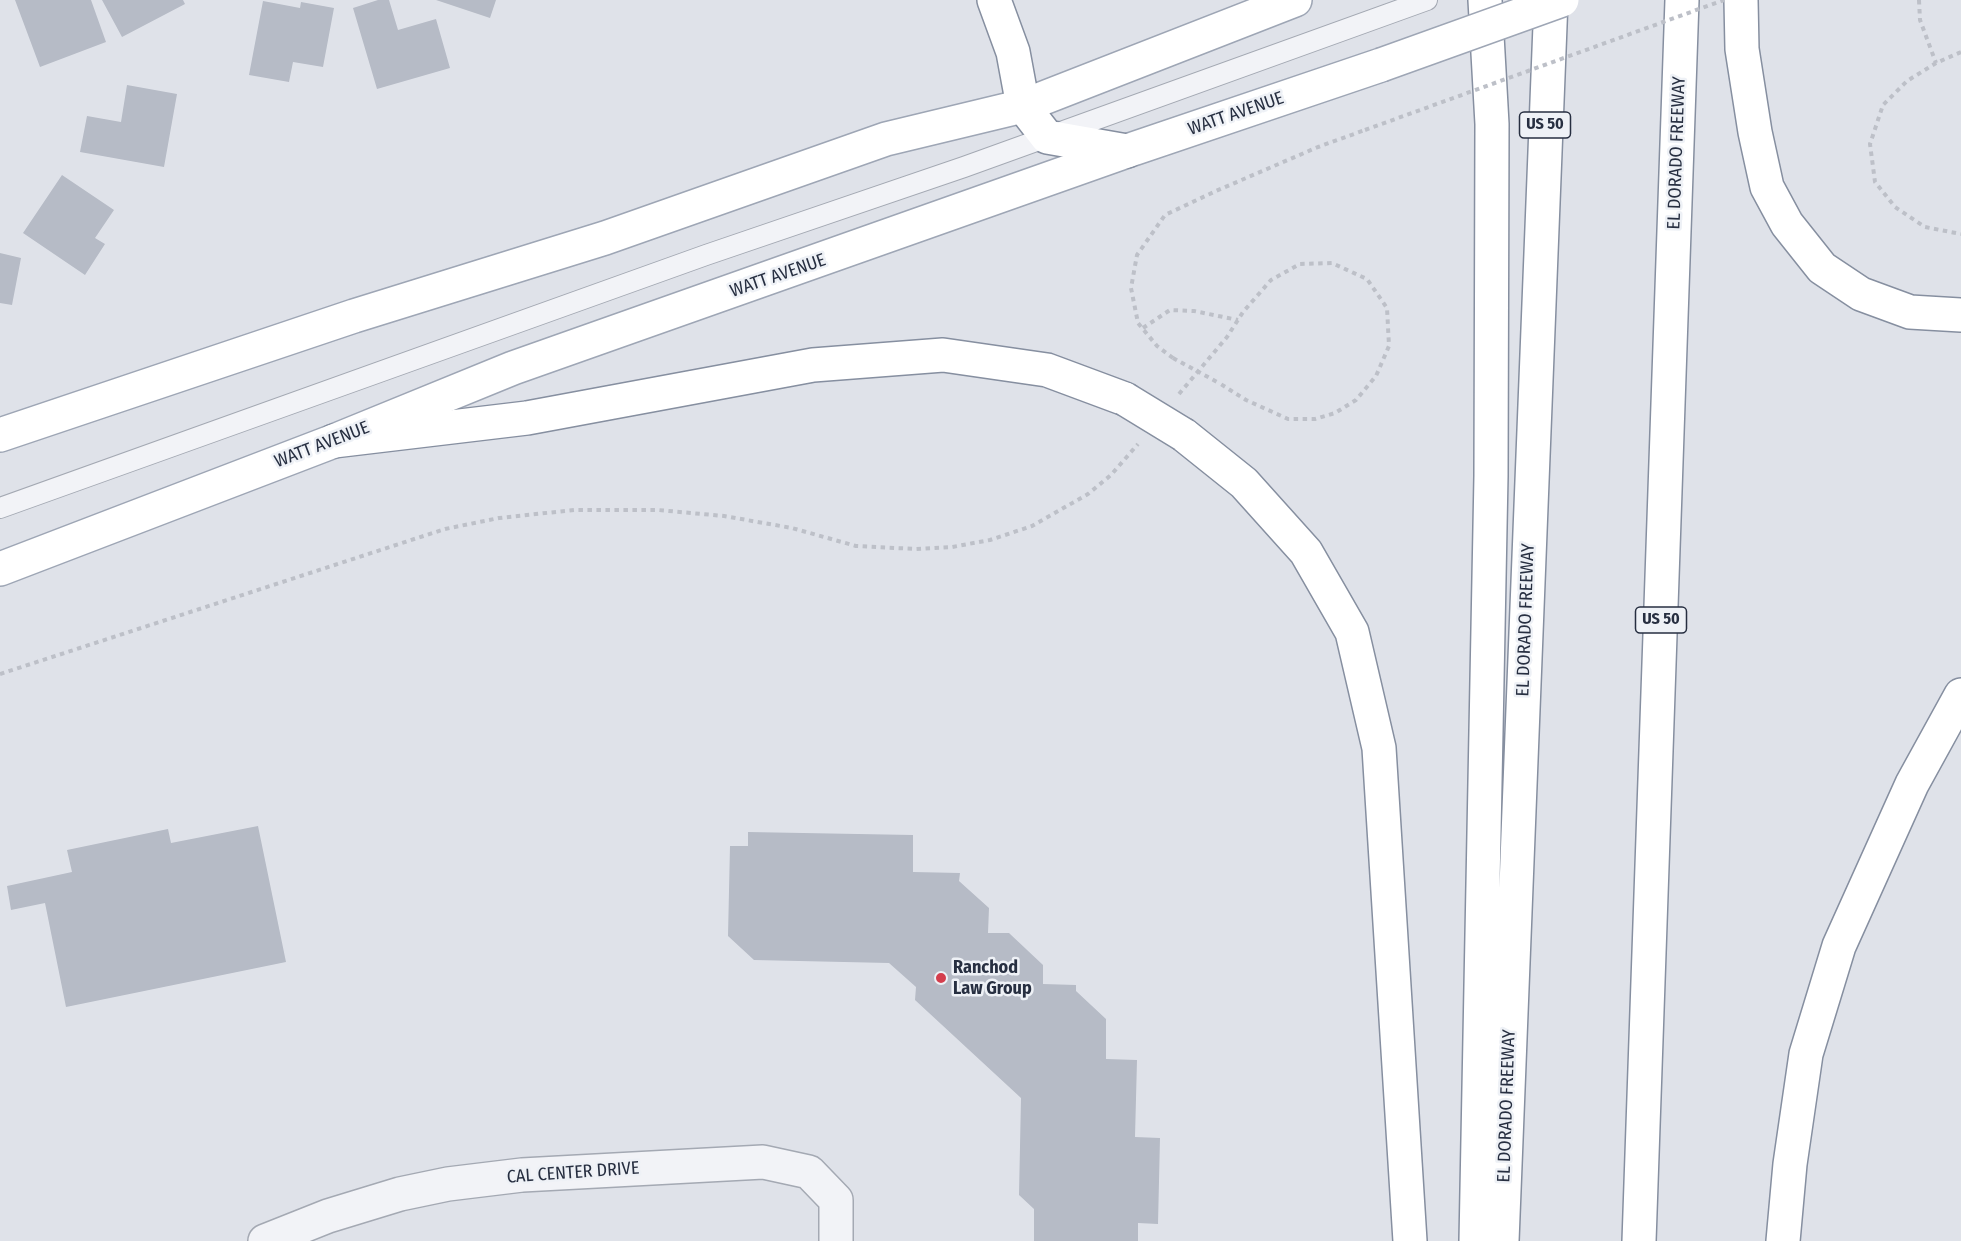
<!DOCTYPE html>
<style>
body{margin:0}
canvas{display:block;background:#dfe2e9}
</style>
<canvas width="1961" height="1241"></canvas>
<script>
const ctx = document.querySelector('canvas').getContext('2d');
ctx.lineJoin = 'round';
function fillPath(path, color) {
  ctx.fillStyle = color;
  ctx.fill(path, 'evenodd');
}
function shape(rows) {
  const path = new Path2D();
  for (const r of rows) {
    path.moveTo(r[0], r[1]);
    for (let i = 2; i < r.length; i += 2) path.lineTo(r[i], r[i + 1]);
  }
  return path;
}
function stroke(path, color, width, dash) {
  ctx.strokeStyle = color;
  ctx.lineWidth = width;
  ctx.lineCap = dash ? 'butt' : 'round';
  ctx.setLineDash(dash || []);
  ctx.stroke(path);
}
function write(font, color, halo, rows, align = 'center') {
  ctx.font = font + ' "Fira Sans Condensed",sans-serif';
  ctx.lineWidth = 5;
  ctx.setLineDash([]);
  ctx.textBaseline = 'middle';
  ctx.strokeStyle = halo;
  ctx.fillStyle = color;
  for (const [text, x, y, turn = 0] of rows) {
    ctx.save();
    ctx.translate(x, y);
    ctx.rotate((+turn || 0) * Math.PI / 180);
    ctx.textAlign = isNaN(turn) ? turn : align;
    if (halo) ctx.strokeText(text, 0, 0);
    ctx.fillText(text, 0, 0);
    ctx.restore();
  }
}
const building = shape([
 [15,0,91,0,106,42,40,67],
 [102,0,183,0,185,4,122,37],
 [378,0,389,0,398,30,436,19,450,68,377,89,353,8],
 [436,0,496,0,490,18],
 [263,1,300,8,301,2,334,8,323,67,293,62,289,82,249,75],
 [127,85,177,94,164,167,80,152,87,116,121,122],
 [62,175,114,210,95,238,105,244,85,275,23,233],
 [0,253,21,258,12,305,0,303],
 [258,826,286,962,66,1007,45,903,11,910,7,886,72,872,67,850,168,829,171,843],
 [748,832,913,835,913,872,960,873,959,881,989,908,988,933,1009,933,1043,965,1043,984,1076,985,1076,991,1106,1019,1106,1059,1137,1060,1135,1137,1160,1138,1158,1224,1138,1223,1138,1241,1034,1241,1034,1209,1019,1195,1021,1098,915,1000,916,987,889,963,754,960,728,936,730,846,748,846]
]);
const path = shape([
 [1919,0,1920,20,1936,63],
 [1961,52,1936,63,1907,81,1883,105,1870,144,1875,182,1895,207,1925,227,1961,234],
 [1143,328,1170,310,1194,311,1238,320],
 [1173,358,1157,346,1138,323,1131,288,1137,255,1165,215,1216,191,1318,147,1365,130],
 [1179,394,1227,337,1243,312,1271,280,1300,264,1332,263,1367,279,1387,308,1389,346,1376,376,1356,400,1335,413,1315,419,1288,419,1246,400,1219,383],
 [0,674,445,529,499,518,574,510,658,510,724,516,792,528,856,546,916,549,952,547,990,540,1032,526,1088,494,1111,475,1138,444]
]);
const lane = shape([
 [0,508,706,255,964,167,1427,0]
]);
const street = shape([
 [265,1241,328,1216,400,1194,448,1184,522,1175,763,1162,809,1172,836,1200,836,1241]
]);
const primary = shape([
 [0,435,354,316,605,238,886,139,1023,106,1295,0],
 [0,569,334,441,513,368,1127,151,1381,65]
]);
const highway = shape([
 [994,0,1013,52,1023,106,1047,137,1127,151],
 [1741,0,1742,49,1755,132,1767,187,1787,224,1822,268,1861,294,1910,312,1961,315],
 [1184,435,1244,483,1306,552,1352,632,1379,748,1410,1241],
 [334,441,527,418,813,365,943,355,1047,370,1125,399],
 [1476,1241,1491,476,1492,124,1485,0],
 [1502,1241,1551,0],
 [1639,1241,1682,0],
 [1783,1241,1790,1164,1806,1054,1839,946,1912,784,1961,695]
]);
const pathBridge = shape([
 [1365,130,1724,0],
 [1173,358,1219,383]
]);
const primaryBridge = shape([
 [1381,65,1562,0]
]);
const highwayBridge = shape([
 [1125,399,1184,435]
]);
const markers = [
 [941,978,6,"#d43e4d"]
];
const shields = [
 [1545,125,51],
 [1661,620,51]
];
const shieldNames = [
 ["US 50",1545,125],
 ["US 50",1661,620]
];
const streetNames = [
 ["WATT AVENUE",1236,114,-19],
 ["EL DORADO FREEWAY",1677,153,-88],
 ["WATT AVENUE",778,276,-19],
 ["WATT AVENUE",322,445,-21],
 ["EL DORADO FREEWAY",1526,620,-88],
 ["EL DORADO FREEWAY",1507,1106,-88],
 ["CAL CENTER DRIVE",573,1173,-4]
];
const poiNames = [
 ["Ranchod",953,968],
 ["Law Group",953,989]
];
fillPath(building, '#b6bbc6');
stroke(lane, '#a4a9b3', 22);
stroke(street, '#a4a9b3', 36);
stroke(primary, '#9ea6b5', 36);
stroke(highway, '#868fa0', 36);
stroke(path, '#bdc0c8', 4, [4.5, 4.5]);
stroke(lane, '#f2f3f7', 20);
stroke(street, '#f2f3f7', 33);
stroke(primary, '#fff', 33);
stroke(highway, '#fff', 33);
stroke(primaryBridge, '#9ea6b5', 36, []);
stroke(highwayBridge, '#868fa0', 36, []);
stroke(pathBridge, '#bdc0c8', 4, [4.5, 4.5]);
stroke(primaryBridge, '#fff', 33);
stroke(highwayBridge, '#fff', 33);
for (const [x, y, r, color] of markers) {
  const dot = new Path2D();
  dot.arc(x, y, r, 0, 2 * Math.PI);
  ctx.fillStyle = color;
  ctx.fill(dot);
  stroke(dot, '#eef1f6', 2);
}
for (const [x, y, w] of shields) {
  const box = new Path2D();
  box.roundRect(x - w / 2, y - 13, w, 26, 4.5);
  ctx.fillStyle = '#eef1f6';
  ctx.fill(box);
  stroke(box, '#272f41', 1.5);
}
write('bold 16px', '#272f41', null, shieldNames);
write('18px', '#272f41', '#eef1f6', streetNames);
write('bold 18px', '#272f41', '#eef1f6', poiNames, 'left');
</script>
